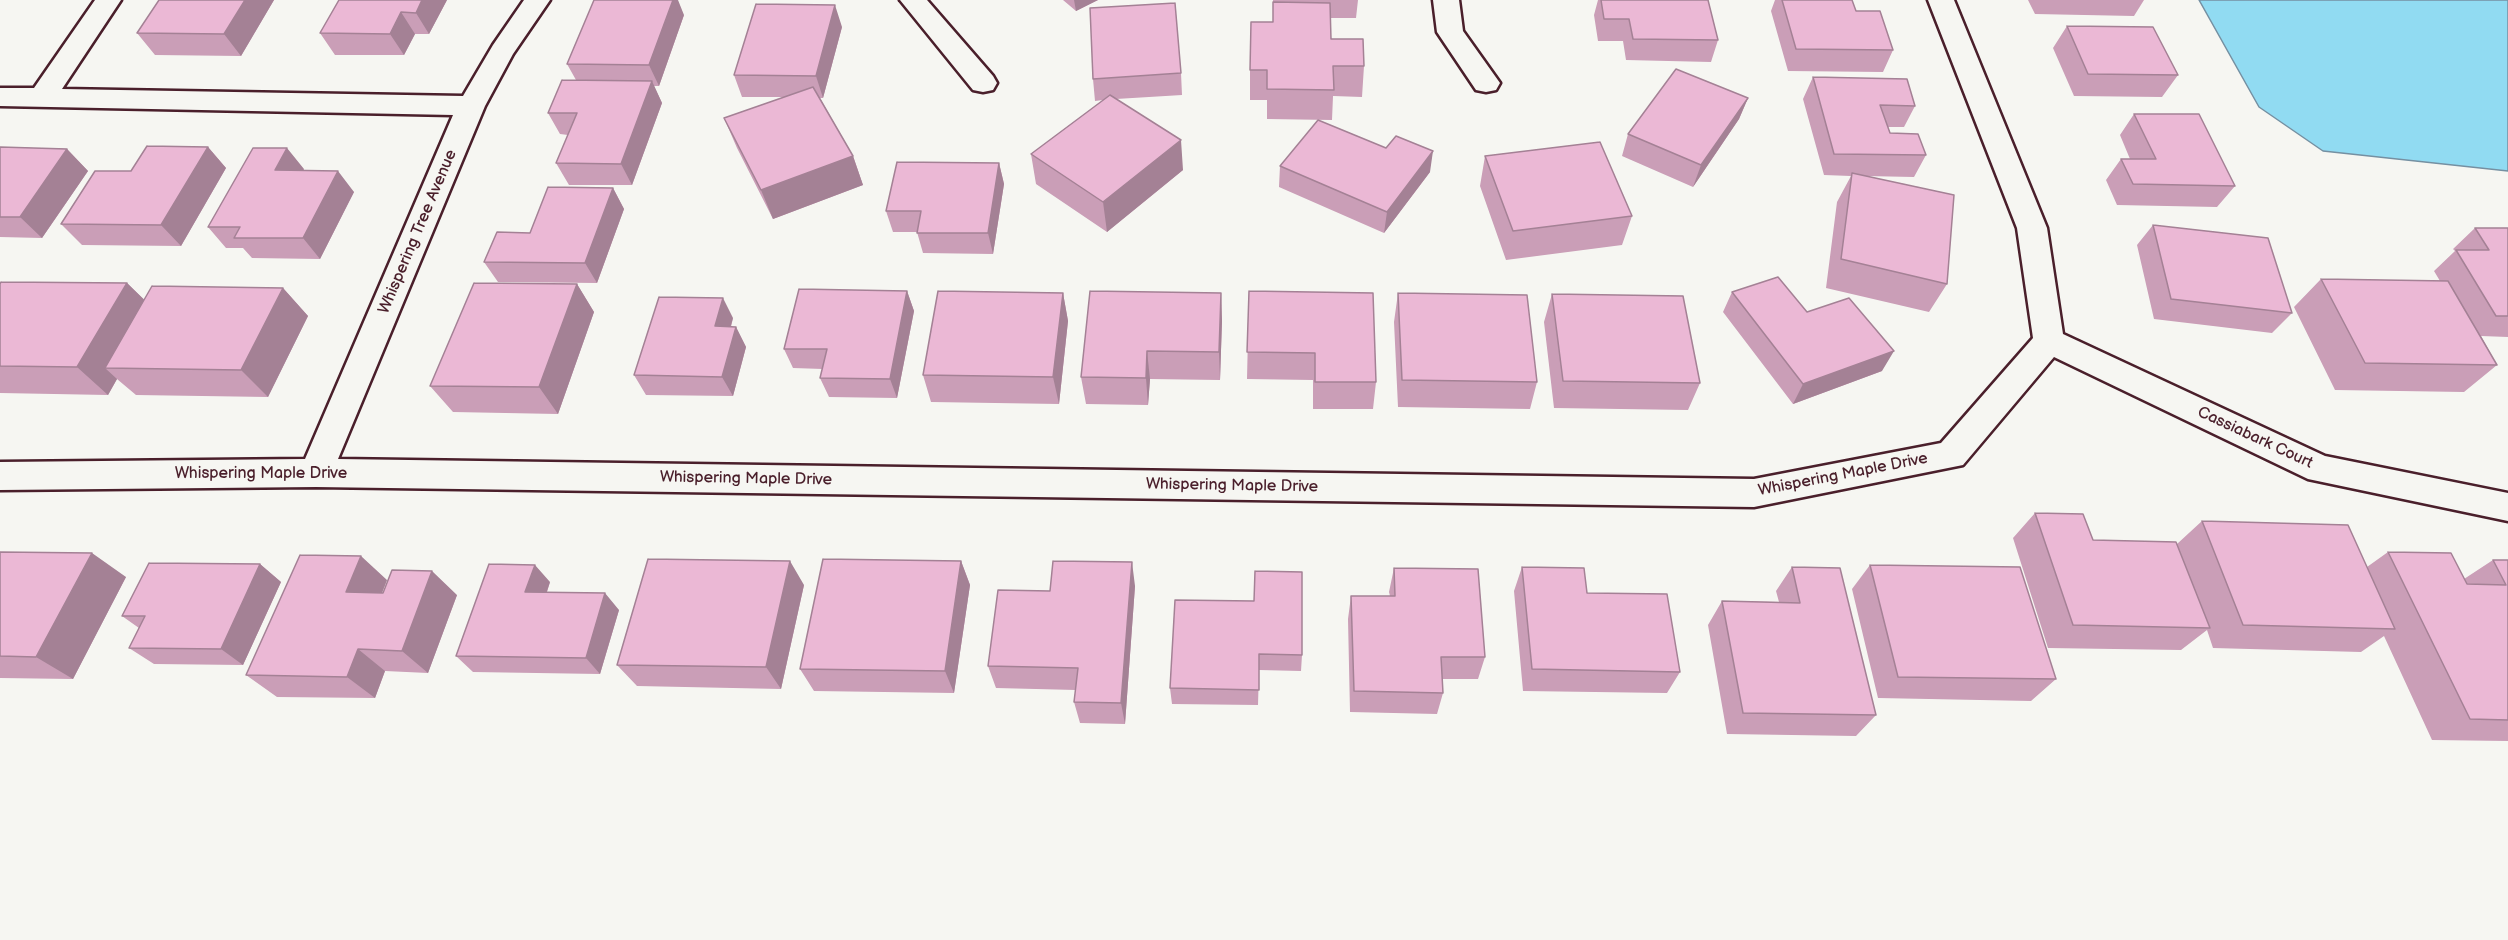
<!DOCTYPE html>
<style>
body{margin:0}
canvas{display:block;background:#f6f6f2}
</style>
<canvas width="2508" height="940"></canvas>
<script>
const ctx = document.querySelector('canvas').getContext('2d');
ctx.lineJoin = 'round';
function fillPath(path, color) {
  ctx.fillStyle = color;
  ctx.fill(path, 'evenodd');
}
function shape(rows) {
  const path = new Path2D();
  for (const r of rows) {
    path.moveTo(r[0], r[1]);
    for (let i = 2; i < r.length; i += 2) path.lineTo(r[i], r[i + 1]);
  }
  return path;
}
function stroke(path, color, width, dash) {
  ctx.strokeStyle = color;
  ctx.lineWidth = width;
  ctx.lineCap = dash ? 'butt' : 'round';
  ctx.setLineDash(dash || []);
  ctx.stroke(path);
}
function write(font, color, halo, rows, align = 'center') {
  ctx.font = font + ' "Balsamiq Sans",sans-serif';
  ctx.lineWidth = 6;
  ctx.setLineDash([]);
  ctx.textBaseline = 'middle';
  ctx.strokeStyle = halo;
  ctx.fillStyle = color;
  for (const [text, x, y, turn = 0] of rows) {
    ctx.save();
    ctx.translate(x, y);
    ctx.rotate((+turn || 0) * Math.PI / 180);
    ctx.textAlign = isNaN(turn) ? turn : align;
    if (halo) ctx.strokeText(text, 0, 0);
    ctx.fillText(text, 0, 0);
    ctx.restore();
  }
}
const water = shape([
 [2199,0,2508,0,2508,171,2323,151,2259,107,2199,0]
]);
const minor = shape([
 [95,0,121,0,62,89,463,96,493,45,524,0,550,0,513,54,485,106,338,459,1754,479,1941,443,2033,338,2017,228,1928,0,1954,0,2047,228,2063,334,2325,456,2508,493,2508,521,2308,479,2054,357,1963,465,1754,507,316,487,0,490,0,462,305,459,453,115,0,106,0,88,34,88,95,0],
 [900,0,927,0,993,76,997,83,993,90,983,92,973,90,900,0],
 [1433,0,1459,0,1463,31,1500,83,1496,90,1486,92,1476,90,1437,32,1433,0]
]);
const wall = shape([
 [159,0,274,0,241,56,155,55,137,33],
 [447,0,429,34,415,34,404,55,335,55,320,33],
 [1063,0,1098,0,1076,11],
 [1273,0,1358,0,1356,18,1331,18,1331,39,1364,66,1362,97,1333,96,1332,120,1267,119,1267,100,1250,100,1250,70,1273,22],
 [1598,0,1708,0,1718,40,1711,62,1626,60,1623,41,1598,41,1594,15],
 [1775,0,1852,0,1856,11,1893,50,1883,72,1788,71,1771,11],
 [2028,0,2144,0,2134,16,2035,14],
 [684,15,659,86,654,86,662,103,632,185,569,185,556,163,568,135,560,134,548,113,576,80,567,64],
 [2067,26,2178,75,2162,97,2074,96,2053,48],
 [842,27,823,98,820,98,853,156,863,185,773,219,737,148,724,118,784,97,742,97,734,75],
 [1181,73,1182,95,1116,99,1183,170,1107,232,1036,184,1031,154,1103,100,1095,101,1093,79],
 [1813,77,1915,106,1904,127,1888,127,1890,133,1926,155,1914,177,1865,176,1947,284,1929,312,1826,288,1837,202,1851,176,1824,175,1803,99],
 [1748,98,1739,119,1693,187,1622,156,1628,134],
 [2134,114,2235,186,2217,207,2117,205,2106,180,2121,159,2130,159,2120,135],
 [0,147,67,149,88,171,42,238,0,237],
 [208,147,226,168,181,246,82,245,61,224,131,171],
 [1485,156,1632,216,1622,245,1506,260,1480,186],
 [999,163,1004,184,993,254,923,253,917,232,893,232,886,211],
 [1280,166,1430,172,1384,233,1279,187],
 [304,169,303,171,354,192,320,259,252,258,243,248,226,248,208,227],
 [613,188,624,209,597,283,498,282,484,262,530,233],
 [2153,225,2292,313,2272,333,2154,319,2137,245],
 [2475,228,2508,228,2508,337,2481,336,2497,365,2464,392,2335,390,2294,307,2321,279,2440,281,2434,271,2455,251,2453,249],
 [127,283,144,300,283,288,308,316,268,397,136,395,117,379,108,395,0,393,0,284],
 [577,284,594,312,558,414,453,412,430,386],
 [907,291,914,311,897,398,829,397,820,378,823,369,793,368,784,349],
 [1249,291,1376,382,1373,409,1313,409,1313,380,1247,379],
 [1732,292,1807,312,1882,371,1793,404,1723,312],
 [1063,293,1068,321,1059,404,931,402,923,375],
 [1221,293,1222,321,1220,380,1150,379,1148,405,1086,404,1081,377],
 [1398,293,1537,382,1530,409,1398,407,1394,322],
 [1552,294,1700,383,1688,410,1554,408,1544,322],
 [733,318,731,327,736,327,746,347,733,396,646,395,634,375],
 [2035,513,2093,540,2177,544,2202,521,2367,567,2388,552,2464,579,2493,560,2508,560,2508,741,2432,740,2384,636,2361,652,2213,648,2207,630,2181,650,2048,648,2013,538],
 [0,552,126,577,73,679,0,678],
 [961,561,970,585,954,693,814,691,800,669],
 [260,564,281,582,243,665,154,664,129,648,139,628,122,616],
 [1870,565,2056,679,2031,701,1878,698,1852,589],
 [1522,567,1587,593,1680,672,1667,693,1523,691,1514,591],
 [1792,567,1876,715,1856,736,1727,734,1708,625,1722,601,1779,602,1776,591],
 [1394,568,1485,657,1478,679,1442,679,1443,693,1437,714,1350,712,1348,619,1351,596,1390,596,1389,592],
 [387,580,382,593,457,595,428,673,385,671,375,698,277,697,246,675],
 [550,582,547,592,619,610,600,674,473,672,456,656],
 [804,585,781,689,637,686,617,665],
 [1135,586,1125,724,1080,723,1074,702,1076,690,996,688,988,666,1050,591],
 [1254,601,1302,655,1301,671,1259,670,1258,705,1172,704,1170,688]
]);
const shadedWall = shape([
 [245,0,274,0,241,56,224,34],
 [422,0,447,0,429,34,416,13],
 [673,0,678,0,684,15,659,86,649,65],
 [1074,0,1098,0,1076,11],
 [835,5,842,27,823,98,816,76],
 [401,12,415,34,404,55,390,34],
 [652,81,662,103,632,185,621,164],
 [1748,98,1739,119,1693,187,1701,165],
 [1181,140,1183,170,1107,232,1103,202],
 [208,147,226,168,181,246,161,225],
 [287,148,304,169,292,192,275,170],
 [67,149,88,171,42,238,20,217],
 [1433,151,1430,172,1384,233,1387,212],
 [853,156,863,185,773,219,761,190],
 [999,163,1004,184,993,254,988,233],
 [338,171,354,192,320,259,303,238],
 [613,188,624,209,597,283,585,263],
 [127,283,156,311,105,368,117,379,108,395,77,367],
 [577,284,594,312,558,414,539,387],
 [283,288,308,316,268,397,241,370],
 [907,291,914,311,897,398,890,379],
 [1063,293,1068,321,1059,404,1053,377],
 [1221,293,1222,321,1220,380,1219,352],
 [723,298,733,318,725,346,715,326],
 [736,327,746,347,733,396,722,377],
 [1147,351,1150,379,1148,405,1146,378],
 [1894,351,1882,371,1793,404,1803,384],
 [92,553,126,577,73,679,36,657],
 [361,556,387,580,373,616,346,592],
 [790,561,804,585,781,689,766,667],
 [961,561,970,585,954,693,945,671],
 [1132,562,1135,586,1125,724,1121,703],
 [260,564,281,582,243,665,221,649],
 [535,565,550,582,541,609,525,592],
 [432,571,457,595,428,673,402,651],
 [605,593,619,610,600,674,586,658],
 [358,649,385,671,375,698,347,677]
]);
const building = shape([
 [159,0,245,0,224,34,137,33,159,0],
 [339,0,422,0,416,13,401,12,390,34,320,33,339,0],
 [594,0,673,0,649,65,567,64,594,0],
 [1601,0,1708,0,1718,40,1633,39,1629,19,1604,19,1601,0],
 [1782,0,1852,0,1856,11,1880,11,1893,50,1796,49,1782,0],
 [1273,2,1330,3,1331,39,1363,39,1364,66,1333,66,1334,90,1267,89,1267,70,1250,70,1251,22,1273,22,1273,2],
 [1175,3,1181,73,1093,79,1090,8,1175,3],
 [756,4,835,5,816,76,734,75,756,4],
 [2067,26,2153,27,2178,75,2088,74,2067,26],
 [1676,69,1748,98,1701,165,1628,134,1676,69],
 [1813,77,1907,79,1915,106,1880,105,1890,133,1918,134,1926,155,1834,154,1813,77],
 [562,80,652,81,621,164,556,163,577,113,548,113,562,80],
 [813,87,853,156,761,190,724,118,813,87],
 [1110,95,1181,140,1103,202,1031,154,1110,95],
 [2134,114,2199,114,2235,186,2133,184,2121,159,2156,159,2134,114],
 [1318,120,1386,148,1396,136,1433,151,1387,212,1280,166,1318,120],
 [1600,142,1632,216,1513,231,1485,156,1600,142],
 [147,146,208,147,161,225,61,224,95,171,131,171,147,146],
 [0,147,67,149,20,217,0,217,0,147],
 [253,148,287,148,275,170,338,171,303,238,234,238,240,227,208,227,253,148],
 [897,162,999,163,988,233,917,233,921,211,886,211,897,162],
 [1852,173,1954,195,1947,284,1841,259,1852,173],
 [548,187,613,188,585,263,484,262,497,232,530,233,548,187],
 [2153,225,2268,238,2292,313,2171,299,2153,225],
 [2475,228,2508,228,2508,316,2496,316,2456,250,2489,250,2475,228],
 [1778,277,1807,312,1849,298,1894,351,1803,384,1732,292,1778,277],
 [2321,279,2448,281,2497,365,2365,363,2321,279],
 [1,282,127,283,77,367,0,366,0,284,1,282],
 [474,283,577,284,539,387,430,386,474,283],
 [152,286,283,288,241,370,105,368,152,286],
 [799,289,907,291,890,379,820,378,827,349,784,349,799,289],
 [938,291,1063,293,1053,377,923,375,938,291],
 [1090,291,1221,293,1219,352,1147,351,1146,378,1081,377,1090,291],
 [1249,291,1373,293,1376,382,1315,382,1315,353,1247,352,1249,291],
 [1398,293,1527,295,1537,382,1402,380,1398,293],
 [1552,294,1683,296,1700,383,1563,381,1552,294],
 [659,297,723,298,715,326,736,327,722,377,634,375,659,297],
 [2035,513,2083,514,2093,540,2176,542,2210,628,2073,625,2035,513],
 [2202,521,2348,525,2395,629,2243,625,2202,521],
 [0,552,92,553,36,657,0,656,0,552],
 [2388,552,2451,553,2467,584,2506,585,2493,560,2508,560,2508,720,2470,719,2388,552],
 [300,555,361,556,346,592,383,593,392,570,432,571,402,651,358,649,347,677,246,675,300,555],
 [648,559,790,561,766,667,617,665,648,559],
 [823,559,961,561,945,671,800,669,823,559],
 [1053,561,1132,562,1121,703,1074,702,1078,668,988,666,998,590,1050,591,1053,561],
 [149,563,260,564,221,649,129,648,145,616,122,616,149,563],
 [489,564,535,565,525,592,605,593,586,658,456,656,489,564],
 [1870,565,2020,567,2056,679,1898,677,1870,565],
 [1522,567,1584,568,1587,593,1667,594,1680,672,1532,669,1522,567],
 [1792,567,1840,568,1876,715,1743,713,1722,601,1800,603,1792,567],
 [1394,568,1478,569,1485,657,1441,657,1443,693,1354,691,1351,596,1395,596,1394,568],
 [1255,571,1302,572,1302,655,1259,654,1259,690,1170,688,1175,600,1254,601,1255,571]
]);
const streetNames = [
 ["Whispering Tree Avenue",418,232,-67],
 ["Cassiabark Court",2255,438,25],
 ["Whispering Maple Drive",261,474],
 ["Whispering Maple Drive",1843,475,-11],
 ["Whispering Maple Drive",746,479,1],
 ["Whispering Maple Drive",1232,486,1]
];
fillPath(water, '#91dbf2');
stroke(water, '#7590a2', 1.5);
stroke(minor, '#4a1f2b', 5);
fillPath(minor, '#f6f6f2');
fillPath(wall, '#ca9eb7');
fillPath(shadedWall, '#a48195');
fillPath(building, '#ebb8d5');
stroke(building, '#a48195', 1.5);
write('16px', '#4a1f2b', '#f6f6f2', streetNames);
</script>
